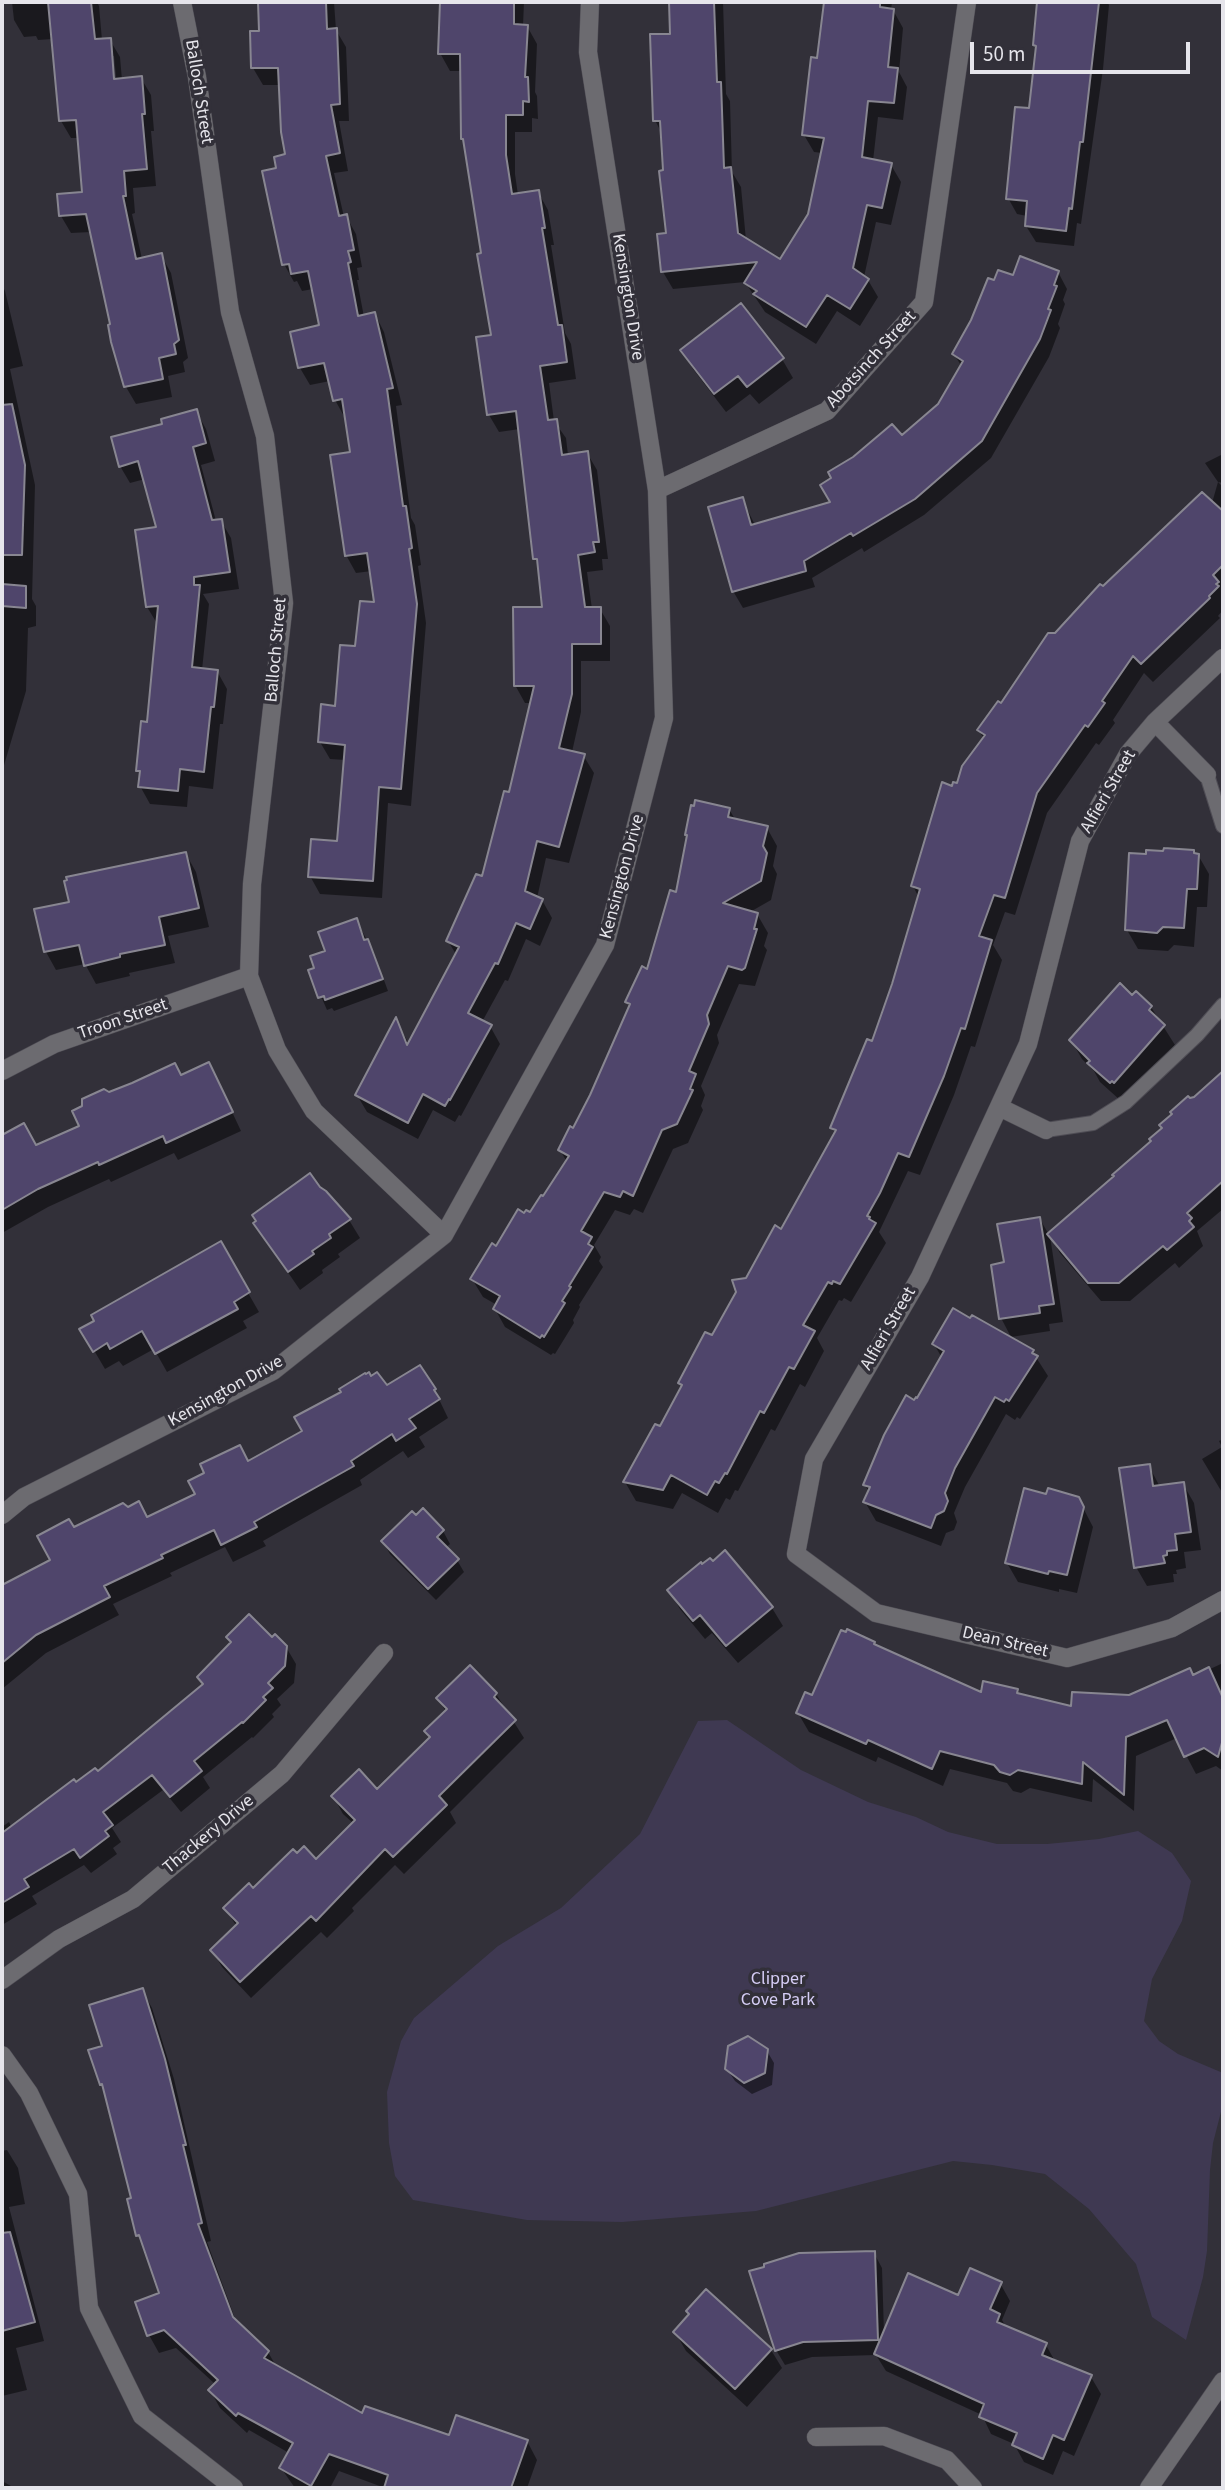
<!DOCTYPE html>
<style>
body{margin:0}
#map{position:relative;width:1225px;height:2490px;overflow:hidden;background:#323039;font-family:"Source Sans 3",sans-serif}
canvas{display:block}
.frame{position:absolute;inset:0;border:4px solid #e6e5eb;pointer-events:none}
.scale{position:absolute;left:970px;top:42px;width:220px;height:32px;box-sizing:border-box;border:4px solid #e6e5eb;border-top:0;padding-left:9px;font-size:21px;line-height:24px;white-space:nowrap;color:#e6e5eb;-webkit-text-stroke:5px #323039;paint-order:stroke}
</style>
<div id="map">
<canvas width="1225" height="2490"></canvas>
<div class="frame"></div>
<div class="scale">50 m</div>
</div>
<script>
const ctx = document.querySelector('canvas').getContext('2d');
ctx.lineJoin = 'round';
function fillPath(path, color) {
  ctx.fillStyle = color;
  ctx.fill(path, 'evenodd');
}
function shape(rows) {
  const path = new Path2D();
  for (const r of rows) {
    path.moveTo(r[0], r[1]);
    for (let i = 2; i < r.length; i += 2) path.lineTo(r[i], r[i + 1]);
  }
  return path;
}
function stroke(path, color, width, dash) {
  ctx.strokeStyle = color;
  ctx.lineWidth = width;
  ctx.lineCap = dash ? 'butt' : 'round';
  ctx.setLineDash(dash || []);
  ctx.stroke(path);
}
function write(font, color, halo, rows, align = 'center') {
  ctx.font = font + ' "Source Sans 3",sans-serif';
  ctx.lineWidth = 7;
  ctx.setLineDash([]);
  ctx.textBaseline = 'middle';
  ctx.strokeStyle = halo;
  ctx.fillStyle = color;
  for (const [text, x, y, turn = 0] of rows) {
    ctx.save();
    ctx.translate(x, y);
    ctx.rotate((+turn || 0) * Math.PI / 180);
    ctx.textAlign = isNaN(turn) ? turn : align;
    if (halo) ctx.strokeText(text, 0, 0);
    ctx.fillText(text, 0, 0);
    ctx.restore();
  }
}
const green = shape([
 [727,1720,801,1770,868,1802,916,1817,948,1832,997,1844,1047,1844,1099,1839,1138,1831,1172,1853,1191,1881,1182,1921,1152,1979,1144,2021,1159,2041,1178,2054,1223,2073,1223,2104,1213,2143,1210,2170,1207,2251,1203,2277,1186,2340,1152,2317,1136,2264,1089,2209,1045,2174,992,2165,953,2161,756,2211,622,2222,527,2220,413,2200,395,2176,389,2143,387,2092,401,2041,414,2018,498,1946,561,1908,640,1834,698,1721]
]);
const shadow = shape([
 [12,2,97,2,99,6,102,40,110,40,120,57,122,80,141,78,151,95,154,131,151,131,156,186,133,188,135,213,132,214,142,259,161,255,171,273,188,358,183,362,185,372,168,376,172,397,136,404,126,387,113,341,112,326,91,232,71,233,61,216,84,194,79,138,71,138,61,121,53,39,38,40,36,36,24,37,14,20],
 [110,56,114,56,117,87,113,88],
 [260,2,334,2,336,30,346,47,349,121,339,121,348,171,334,173,344,217,346,216,356,234,362,267,357,268,359,280,357,280,364,317,375,314,384,332,402,405,396,406,411,518,415,525,421,565,418,566,426,623,411,806,388,803,382,898,320,894,310,876,338,843,345,760,330,759,320,742,337,708,357,648,376,604,372,571,356,573,346,555,352,453,347,417,345,418,335,400,330,381,310,385,300,368,292,333,321,326,313,289,302,291,297,281,294,282,284,264,278,169,287,156,280,85,263,85,253,68,261,32],
 [441,2,524,2,523,26,527,26,537,44,535,92,537,96,538,119,532,118,532,132,515,132,515,174,518,195,538,192,548,210,554,245,551,245,565,333,571,344,576,379,549,383,554,421,566,438,568,455,587,453,597,470,608,559,602,559,603,570,587,572,592,609,600,609,610,626,610,661,581,661,581,712,572,752,583,755,594,773,569,863,546,858,537,898,542,900,552,918,540,946,526,939,508,981,505,980,482,1022,490,1026,500,1044,461,1116,459,1115,455,1122,433,1110,418,1139,367,1112,357,1095,396,1020,409,1044,457,956,448,941,483,879,510,794,531,703,525,703,515,685,544,609,540,567,535,559,520,429,499,432,489,415,493,337,483,255,466,144,463,139,462,71,450,71,440,53],
 [671,2,723,2,726,94,730,101,732,172,741,187,746,240,780,261,810,215,823,153,814,152,804,135,819,60,825,2,892,2,891,10,893,10,903,28,899,72,907,87,903,120,878,117,873,161,891,165,901,182,891,225,876,222,864,277,868,280,878,297,860,326,837,311,816,344,765,312,745,282,673,289,663,272,659,236,668,235,662,134,655,120,672,35],
 [1048,2,1107,2,1109,5,1103,69,1081,224,1077,223,1074,246,1036,242,1026,226,1027,216,1017,214,1008,198,1031,110,1037,50,1034,45],
 [1058,272,1067,289,1063,300,1065,304,1058,324,1060,328,1049,357,991,458,924,515,864,552,862,548,812,578,815,587,743,608,733,591,742,499,755,525,833,503,901,438,940,406,962,367,954,354,995,282],
 [2,285,5,291,23,366,10,369,35,485,32,599,36,606,36,626,28,628,26,691,2,772],
 [741,306,782,359,793,378,759,404,750,394,726,412,693,369,682,351],
 [196,411,206,429,215,461,201,465,216,521,221,521,231,538,239,589,203,594,209,604,202,670,217,671,227,689,223,724,220,724,213,789,189,786,187,807,150,804,140,786,141,776,138,770,149,724,158,625,147,607,158,529,145,479,130,483,120,466,164,425],
 [1223,454,1223,483,1218,482,1223,487,1223,610,1218,616,1220,618,1153,682,1144,673,1113,720,1115,723,1099,745,1096,743,1047,813,1015,915,1005,912,993,945,1002,960,975,1047,971,1046,954,1095,920,1175,908,1171,879,1232,886,1243,851,1302,844,1298,842,1301,839,1300,817,1338,824,1351,805,1387,800,1384,775,1431,771,1429,738,1491,735,1490,730,1500,726,1498,718,1513,682,1493,673,1509,636,1501,625,1482,656,1426,660,1429,682,1388,680,1383,713,1338,747,1279,782,1231,836,1134,832,1128,873,1044,919,898,913,886,953,788,959,786,984,739,979,730,1001,706,1055,635,1103,589,1212,503,1218,482,1205,463],
 [729,809,736,821,767,828,777,846,773,866,777,874,771,900,750,912,757,914,768,933,764,946,767,950,755,986,739,984,717,1035,719,1043,701,1086,705,1095,701,1106,703,1110,688,1143,673,1149,643,1213,634,1209,630,1215,615,1210,594,1245,601,1257,599,1261,603,1267,579,1305,580,1307,573,1320,574,1323,555,1354,553,1353,551,1355,505,1327,495,1309,497,1305,483,1297,472,1279,525,1215,531,1215,544,1199,567,1162,560,1150,574,1130,630,1007,627,1002,648,972,677,894],
 [186,854,196,872,209,927,168,936,175,963,129,973,130,976,96,984,85,964,56,970,46,952,36,911,71,903],
 [1195,855,1198,855,1209,874,1207,907,1197,907,1194,947,1174,945,1168,951,1138,949,1127,930],
 [356,920,374,953,388,991,334,1011,332,1008,327,1010,310,971,316,969],
 [1132,997,1151,1007,1175,1045,1126,1100,1121,1101,1100,1082,1094,1071,1082,1059,1071,1040],
 [1223,1073,1223,1209,1197,1231,1203,1246,1179,1268,1175,1263,1130,1301,1101,1301,1060,1253,1050,1236,1063,1322,1049,1324,1050,1331,1011,1337,1001,1318,1006,1263,1040,1219,1049,1235,1153,1141],
 [181,1077,218,1082,241,1131,178,1160,174,1153,111,1182,109,1179,48,1207,2,1233,2,1167,4,1166,2,1161,2,1137,23,1125,35,1147,81,1126,109,1094],
 [349,1220,360,1238,338,1254,340,1257,322,1270,323,1273,300,1290,255,1224],
 [220,1244,259,1312,243,1321,247,1328,167,1372,154,1349,123,1366,119,1361,105,1369,82,1330],
 [934,1344,1032,1351,1048,1376,1020,1419,1017,1417,1015,1420,1006,1414,965,1487,954,1513,957,1522,954,1530,946,1533,941,1546,876,1521,865,1502,869,1492,865,1485,942,1358],
 [386,1388,434,1389,448,1418,419,1437,425,1447,408,1458,403,1451,360,1480,362,1485,263,1541,266,1546,233,1562,225,1547,170,1573,172,1576,113,1604,119,1615,46,1653,2,1689,2,1587,52,1561,73,1529,147,1518,197,1495,249,1463],
 [1223,1439,1223,1494,1202,1459,1222,1447,1219,1441],
 [1149,1466,1160,1487,1183,1484,1194,1503,1201,1550,1184,1552,1186,1568,1176,1570,1177,1574,1173,1574,1174,1582,1147,1586,1136,1567],
 [1048,1496,1078,1498,1093,1527,1077,1593,1059,1589,1059,1592,1018,1582,1007,1563],
 [423,1510,443,1531,450,1544,445,1548,457,1560,464,1572,436,1600,390,1554,383,1542],
 [669,1590,772,1608,783,1626,738,1663,712,1633,705,1639,680,1609],
 [272,1639,286,1647,296,1664,294,1683,277,1699,281,1705,272,1714,274,1717,253,1738,252,1737,203,1777,210,1788,181,1812,163,1790,112,1828,121,1842,113,1848,117,1854,91,1873,84,1865,32,1896,37,1904,2,1925,2,1827,9,1822,12,1828,76,1785,97,1773,203,1686,199,1678],
 [874,1643,877,1648,982,1695,1017,1691,1019,1695,1073,1709,1129,1696,1193,1677,1223,1663,1223,1771,1216,1766,1196,1774,1177,1738,1136,1756,1134,1811,1093,1779,1092,1802,1030,1788,1021,1793,1013,1791,1007,1783,950,1769,943,1786,878,1757,876,1762,809,1732,798,1713],
 [496,1694,524,1738,450,1812,456,1823,404,1874,395,1865,352,1908,354,1911,327,1938,321,1932,251,1998,222,1967,212,1950,237,1927,225,1908,253,1891,316,1862,354,1824,343,1814,333,1796,377,1791,431,1738,427,1731,446,1712,438,1698],
 [142,1990,152,2008,174,2079,211,2241,207,2242,237,2324,268,2352,276,2366,363,2415,450,2437,527,2441,537,2460,527,2488,385,2488,339,2471,330,2488,295,2488,281,2468,289,2453,249,2430,247,2433,220,2408,210,2390,215,2384,176,2348,159,2353,149,2335,162,2294,146,2248,138,2235,133,2199,106,2092,101,2084,104,2047],
 [767,2051,774,2063,772,2085,752,2094,735,2081,727,2069],
 [7,2150,18,2168,25,2204,9,2207,44,2341,16,2348,27,2390,2,2396,2,2151],
 [874,2253,882,2268,884,2333,959,2298,1000,2283,1010,2301,1002,2320,1006,2327,1046,2345,1056,2363,1091,2377,1101,2394,1074,2456,1063,2451,1053,2475,1024,2462,1014,2444,991,2434,982,2415,886,2371,876,2355,812,2357,785,2365,776,2350],
 [675,2332,771,2350,782,2368,747,2407,686,2351],
 [2,2481,11,2486,13,2488,2,2488]
]);
const building = shape([
 [48,2,91,2,95,39,111,38,114,79,142,76,145,114,142,114,147,169,124,171,126,196,123,196,136,259,162,253,179,340,174,344,176,354,159,358,163,379,124,387,111,342,108,325,110,324,86,214,59,216,57,194,82,192,76,120,59,121,48,2],
 [258,2,326,2,327,29,337,28,340,104,331,105,340,153,326,156,339,216,347,214,354,250,348,251,351,262,348,263,358,316,375,312,393,388,387,389,403,506,406,506,412,548,409,549,417,604,401,789,379,787,373,881,308,877,311,839,337,841,345,745,318,742,321,704,335,706,340,645,355,646,360,601,374,602,367,553,345,556,330,455,350,452,342,399,333,401,324,363,298,368,290,332,319,325,308,271,291,274,289,264,282,265,262,171,276,168,274,157,285,154,281,132,278,68,251,68,250,31,259,31,258,2],
 [440,2,514,2,514,24,528,25,525,77,528,77,529,102,523,101,523,115,506,115,506,155,512,194,539,190,545,228,542,228,558,325,562,325,567,362,540,366,548,420,557,419,562,455,588,451,599,542,593,542,595,552,578,555,585,607,601,607,601,644,572,644,572,694,559,748,585,754,559,847,537,841,525,891,543,899,530,929,516,923,498,964,495,963,468,1013,492,1025,450,1100,449,1099,445,1106,423,1094,408,1123,355,1095,396,1017,407,1045,459,947,446,941,476,874,482,876,504,791,509,792,534,686,514,686,513,607,542,607,537,559,533,559,516,411,487,415,476,337,491,335,477,254,481,253,463,139,461,139,460,54,438,54,440,2],
 [669,2,714,2,717,82,721,82,724,168,731,167,738,233,780,259,808,214,824,138,802,135,811,57,817,58,824,2,880,2,880,7,894,9,888,67,898,68,894,103,868,101,862,157,892,163,882,208,867,205,853,268,869,279,850,309,827,295,806,327,753,294,757,291,744,283,757,262,661,272,657,234,666,233,659,171,663,170,660,121,653,121,650,34,670,34,669,2],
 [1037,2,1099,2,1083,142,1080,142,1072,209,1069,208,1066,231,1025,226,1027,201,1006,199,1015,107,1029,108,1036,46,1033,45,1037,2],
 [1020,256,1059,271,1054,285,1057,286,1048,309,1051,310,1040,339,982,441,915,499,853,536,851,533,804,561,806,571,732,592,708,507,743,497,751,525,830,502,820,485,831,478,828,472,853,457,892,424,902,435,938,404,963,361,952,354,971,320,988,278,994,280,998,270,1013,275,1020,256],
 [741,303,784,358,747,387,738,376,714,394,680,350,741,303],
 [12,404,25,465,22,555,2,555,2,405,12,404],
 [197,409,206,443,193,447,212,520,222,519,230,572,194,577,194,585,200,585,192,667,218,670,214,707,211,707,204,772,180,769,178,791,138,787,140,771,136,771,141,721,147,722,158,606,146,607,135,530,156,527,138,461,119,467,111,437,162,424,161,419,197,409],
 [1202,492,1223,511,1223,565,1213,575,1219,582,1216,584,1219,586,1209,596,1210,598,1141,664,1133,656,1102,701,1105,703,1088,727,1085,725,1037,793,1005,898,994,895,979,936,992,940,965,1029,961,1028,944,1076,909,1157,898,1153,880,1193,867,1216,870,1217,869,1219,876,1223,840,1284,833,1281,832,1284,828,1282,803,1325,815,1331,794,1369,789,1367,764,1413,760,1411,727,1474,725,1473,719,1483,715,1481,707,1495,671,1475,663,1490,623,1482,655,1424,660,1426,682,1385,678,1383,705,1332,712,1335,736,1292,732,1280,746,1278,775,1225,781,1229,836,1130,830,1128,867,1039,872,1041,892,984,920,889,911,886,942,782,952,786,953,782,957,783,962,766,985,735,977,730,998,701,1001,703,1048,633,1055,633,1100,584,1103,586,1202,492],
 [2,584,26,586,26,608,2,606,2,584],
 [695,800,730,808,728,817,768,826,763,846,767,853,761,881,723,903,758,913,754,929,757,929,745,968,742,970,728,966,707,1015,709,1024,689,1071,696,1074,690,1089,693,1090,677,1124,662,1130,633,1196,623,1191,620,1197,604,1192,581,1231,592,1237,588,1244,593,1247,569,1286,571,1287,562,1301,565,1303,544,1337,542,1335,540,1338,493,1309,500,1296,470,1279,492,1243,496,1246,518,1209,524,1213,526,1210,530,1212,541,1195,543,1196,569,1156,558,1150,570,1126,573,1128,590,1095,630,1004,625,1002,642,966,647,969,670,890,676,892,687,835,685,835,691,805,694,806,695,800],
 [1164,848,1194,850,1194,853,1199,854,1197,889,1187,889,1184,928,1163,927,1157,933,1125,930,1129,853,1146,854,1146,850,1163,851,1164,848],
 [186,852,199,908,159,917,165,945,120,954,120,957,84,966,79,945,44,952,34,909,69,902,64,881,67,880,66,877,186,852],
 [357,918,364,940,368,939,383,979,325,1000,324,996,318,998,308,970,314,968,310,956,325,951,318,932,357,918],
 [1120,983,1132,995,1136,991,1152,1006,1149,1010,1165,1025,1114,1083,1112,1081,1110,1083,1087,1063,1090,1061,1069,1040,1120,983],
 [209,1062,233,1112,166,1143,163,1136,99,1165,98,1162,38,1189,2,1210,2,1135,24,1123,36,1145,79,1126,72,1111,82,1106,82,1099,104,1089,109,1092,132,1083,175,1063,181,1075,209,1062],
 [1223,1071,1223,1181,1187,1213,1192,1218,1189,1221,1194,1227,1167,1250,1163,1246,1119,1283,1088,1283,1047,1234,1114,1176,1112,1175,1151,1141,1149,1139,1162,1128,1159,1125,1172,1114,1170,1112,1188,1096,1190,1098,1194,1097,1223,1071],
 [310,1173,320,1187,326,1191,351,1219,329,1234,331,1238,312,1251,314,1254,288,1272,253,1223,256,1221,252,1215,310,1173],
 [1040,1217,1054,1304,1039,1306,1040,1313,999,1319,991,1265,1004,1262,997,1224,1040,1217],
 [221,1241,250,1292,234,1302,238,1309,155,1354,142,1331,110,1349,107,1343,93,1352,79,1329,94,1321,91,1315,221,1241],
 [953,1308,970,1318,972,1315,1034,1350,1032,1353,1038,1356,1009,1401,1006,1399,1004,1402,995,1397,955,1468,945,1493,948,1501,944,1511,936,1515,931,1528,863,1502,870,1487,863,1485,884,1435,906,1395,914,1400,916,1397,917,1398,944,1351,932,1344,953,1308],
 [420,1365,436,1389,434,1390,440,1399,409,1419,416,1428,396,1441,392,1434,351,1461,354,1466,254,1522,257,1527,221,1545,214,1530,161,1555,163,1558,104,1586,110,1597,36,1635,2,1663,2,1585,50,1560,37,1536,69,1519,74,1527,123,1503,128,1507,139,1501,147,1517,195,1494,188,1481,204,1473,200,1464,240,1445,248,1461,302,1431,294,1417,341,1392,339,1389,365,1373,366,1374,369,1372,371,1376,377,1372,387,1385,420,1365],
 [1150,1464,1153,1486,1184,1482,1191,1532,1175,1534,1177,1550,1167,1551,1167,1555,1163,1556,1165,1563,1134,1568,1119,1468,1150,1464],
 [1024,1488,1046,1494,1048,1488,1079,1497,1084,1507,1067,1575,1049,1571,1048,1574,1005,1563,1024,1488],
 [423,1508,444,1530,437,1537,459,1559,428,1589,381,1541,412,1511,416,1515,423,1508],
 [725,1550,773,1607,726,1646,700,1615,693,1621,667,1590,701,1562,702,1564,710,1558,713,1561,725,1550],
 [249,1614,272,1637,275,1634,287,1646,285,1666,268,1683,273,1688,263,1697,266,1700,243,1723,242,1722,194,1761,202,1771,170,1797,152,1775,103,1812,113,1825,105,1831,109,1836,80,1858,74,1849,24,1879,29,1887,2,1903,2,1833,74,1779,76,1782,95,1768,98,1771,203,1684,197,1677,231,1642,226,1637,249,1614],
 [847,1629,875,1642,874,1644,981,1692,983,1681,1018,1689,1017,1693,1071,1706,1072,1692,1129,1695,1190,1668,1193,1675,1209,1667,1223,1698,1223,1739,1218,1757,1204,1748,1184,1757,1167,1720,1126,1737,1124,1795,1083,1762,1082,1784,1018,1770,1010,1775,1000,1772,994,1765,940,1751,932,1769,868,1740,866,1744,796,1713,805,1692,812,1695,841,1630,846,1632,847,1629],
 [470,1665,497,1693,494,1697,516,1720,439,1796,447,1805,393,1857,385,1849,316,1921,311,1916,240,1982,210,1950,238,1923,223,1908,249,1883,253,1888,293,1849,297,1853,304,1846,316,1859,355,1820,331,1796,359,1769,377,1789,430,1737,424,1731,447,1709,436,1698,470,1665],
 [143,1988,165,2059,186,2145,183,2145,202,2223,198,2224,233,2317,269,2351,264,2358,362,2413,365,2406,449,2435,456,2415,528,2440,511,2488,384,2488,388,2475,329,2454,311,2486,279,2468,293,2443,238,2413,236,2416,208,2390,218,2380,164,2330,147,2336,135,2302,159,2293,139,2235,136,2236,127,2199,131,2198,102,2084,100,2085,88,2050,102,2046,89,2005,143,1988],
 [748,2036,768,2049,765,2073,744,2083,725,2069,728,2046,748,2036],
 [10,2232,35,2322,2,2331,2,2233,10,2232],
 [875,2251,878,2340,803,2342,775,2351,749,2271,764,2267,764,2264,799,2253,875,2251],
 [970,2268,1002,2282,990,2309,1000,2314,997,2322,1047,2343,1042,2355,1092,2375,1064,2440,1053,2435,1043,2459,1012,2445,1017,2433,979,2417,984,2404,874,2354,908,2273,958,2295,970,2268],
 [706,2289,772,2349,735,2389,673,2332,689,2314,686,2311,706,2289]
]);
const lane = shape([
 [1207,775,1223,826],
 [1046,1130,1093,1123,1126,1102,1197,1035,1223,1005]
]);
const street = shape([
 [182,2,197,77,230,312,265,436,284,603,252,884,249,976,277,1050,314,1111,444,1235],
 [657,490,827,411,924,302,967,2],
 [1223,658,1155,722,1128,754,1080,841,1028,1044,920,1277,814,1459,796,1554,876,1613,1067,1658,1172,1628,1223,1600],
 [1155,722,1207,775],
 [2,1071,54,1044,249,976],
 [999,1107,1046,1130],
 [2,1515,24,1497,273,1371,444,1235,605,945,664,718,657,490,588,52,590,2],
 [2,1980,59,1939,133,1899,282,1774,384,1653],
 [2,2055,29,2093,78,2194,89,2308,142,2416,234,2488],
 [816,2437,884,2436,947,2460,973,2488],
 [1149,2488,1223,2381]
]);
const streetNames = [
 ["Balloch Street",198,92,81],
 ["Kensington Drive",627,297,81],
 ["Abotsinch Street",872,360,-48],
 ["Balloch Street",277,650,-85],
 ["Alfieri Street",1109,792,-60],
 ["Kensington Drive",623,877,-75],
 ["Troon Street",123,1020,-19],
 ["Alfieri Street",889,1329,-60],
 ["Kensington Drive",226,1392,-29],
 ["Dean Street",1005,1643,13],
 ["Thackery Drive",209,1835,-40]
];
const parkNames = [
 ["Clipper",778,1980],
 ["Cove Park",778,2001]
];
fillPath(green, '#3f3952');
fillPath(shadow, '#0007');
fillPath(building, '#4f456b');
stroke(building, '#888691', 2);
stroke(lane, '#4f4d55', 16);
stroke(street, '#4f4d55', 19);
stroke(lane, '#6c6b70', 14);
stroke(street, '#6c6b70', 18);
write('18px', '#e6e5eb', '#323039', streetNames);
write('18px', '#d5cdf5', '#323039', parkNames);
</script>
